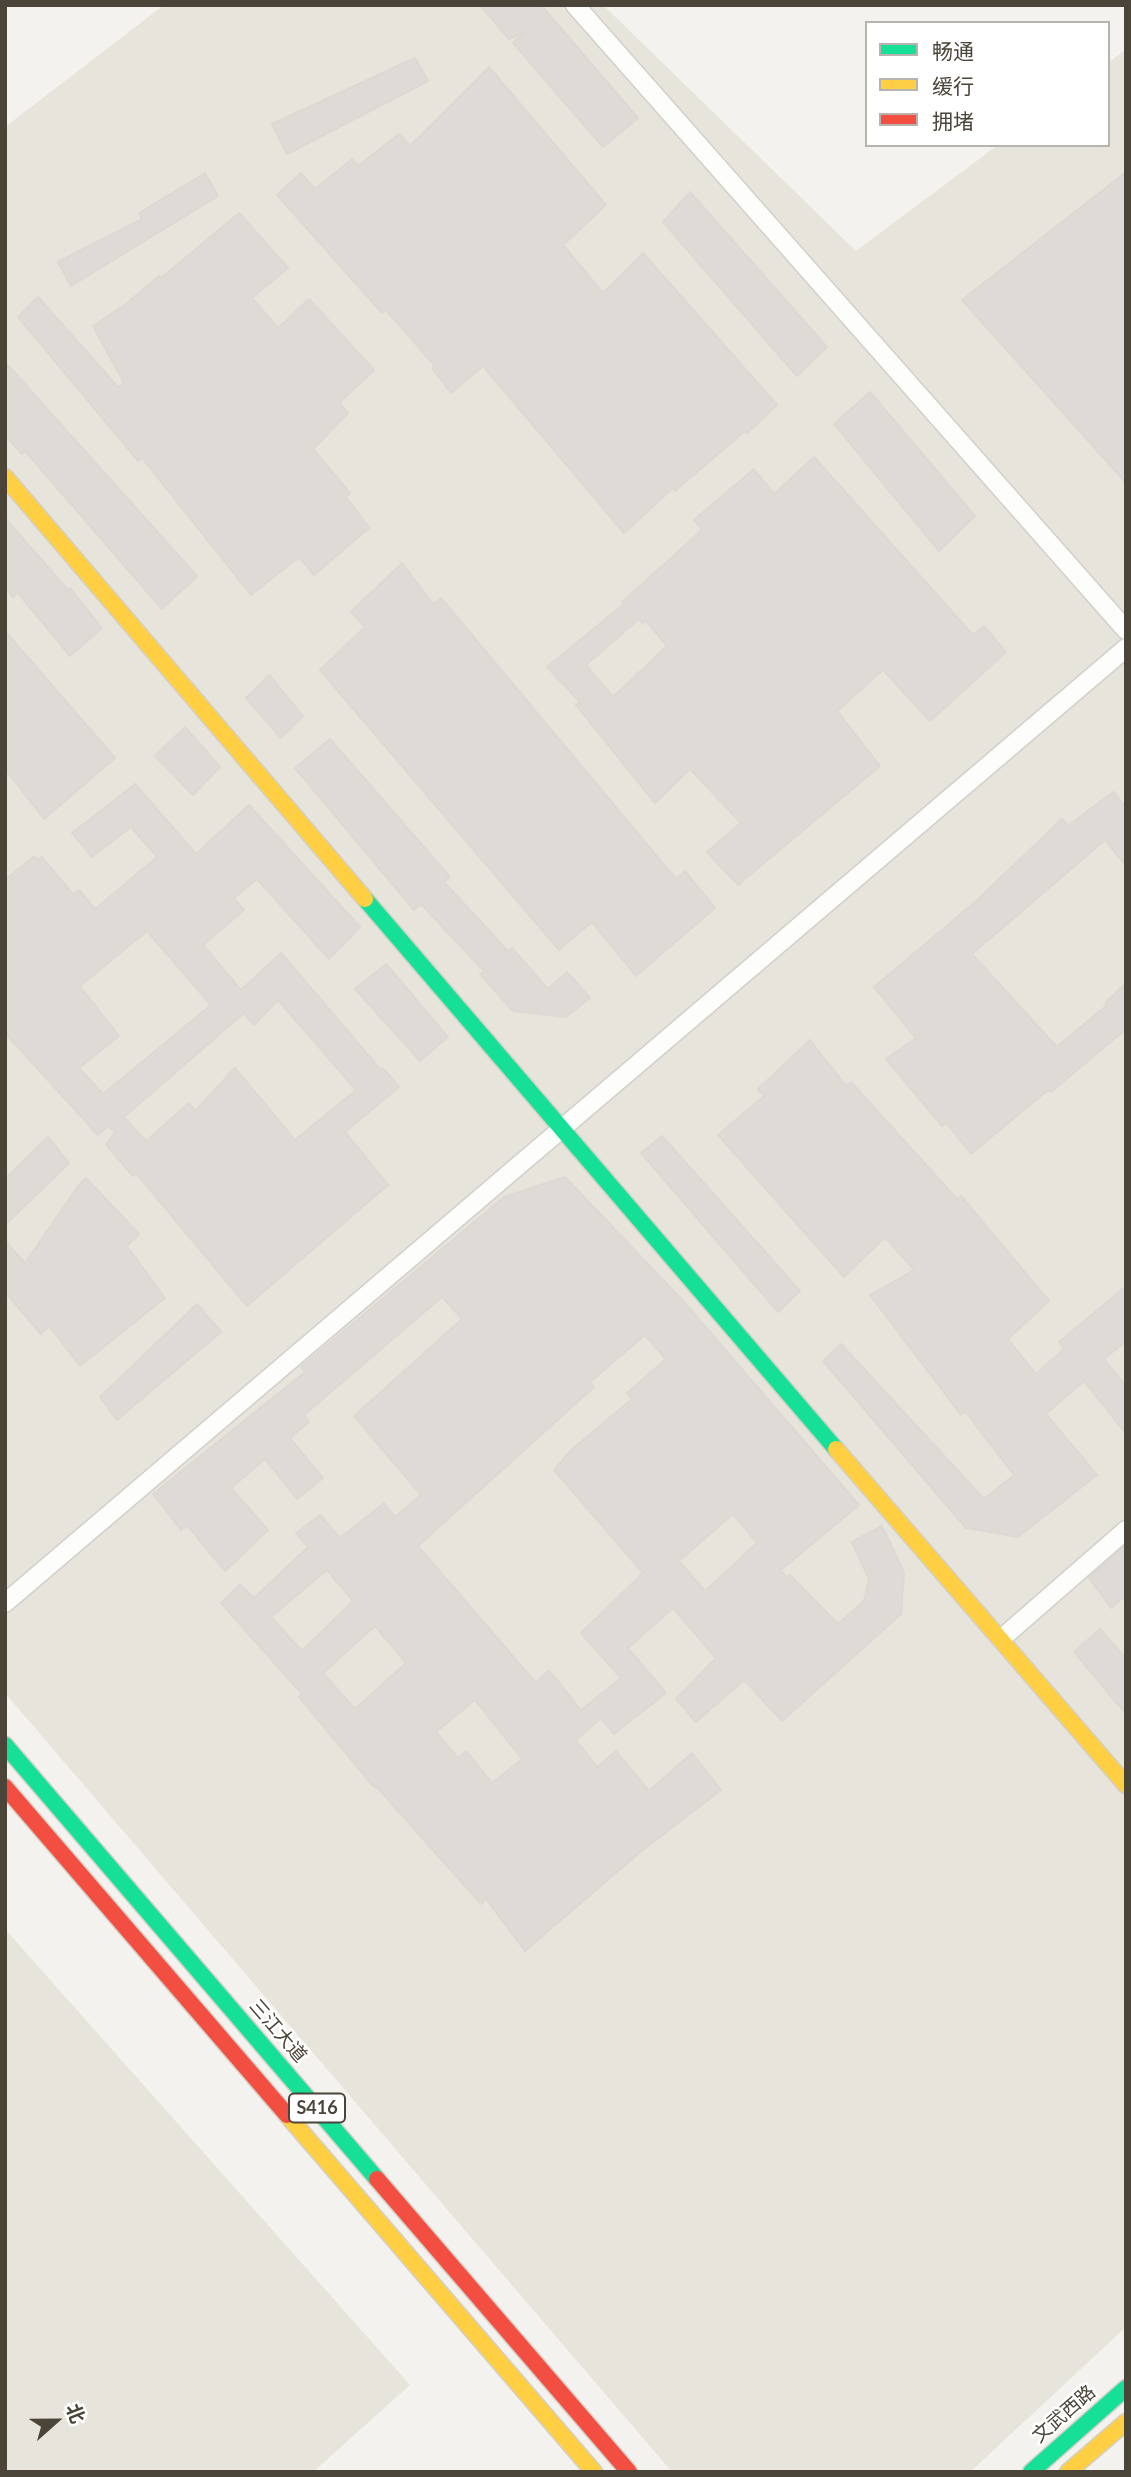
<!DOCTYPE html>
<meta charset="utf-8">
<style>
body{margin:0}
#map{position:relative;width:1131px;height:2477px;overflow:hidden;background:#f4f2ee;font-family:Lato,"Noto Sans SC",sans-serif}
canvas{display:block}
.frame{position:absolute;inset:0;border:7px solid #4b4439;pointer-events:none}
.legend{position:absolute;left:865px;top:21px;width:245px;height:126px;box-sizing:border-box;background:#fff;border:2px solid #b7b4b0;margin:0;padding:9px 12px;list-style:none;font-size:21px;color:#4b4439}
.legend li{display:flex;align-items:center;gap:14px;height:35px}
.legend b{width:35px;border:2px solid #b7b4b0}
.north{position:absolute;left:21px;top:2386px;width:70px;height:70px;-webkit-text-stroke:5px #fff;paint-order:stroke;rotate:69deg;font-size:19px;font-weight:700;line-height:28px;text-align:center;color:#4b4439}
.north::after{content:'';display:block;margin:auto;width:24px;height:32px;background:#4b4439;clip-path:polygon(50% 0,100% 100%,50% 72%,0 100%)}
</style>
<div id="map">
<canvas width="1131" height="2477"></canvas>
<div class="frame"></div>
<ul class="legend">
<li><b style="height:9px;background:#16e098"></b>畅通</li>
<li><b style="height:9px;background:#ffcf43"></b>缓行</li>
<li><b style="height:9px;background:#f24e42"></b>拥堵</li>
</ul>
<div class="north">北</div>
</div>
<script>
const ctx = document.querySelector('canvas').getContext('2d');
ctx.lineJoin = 'round';
function fillPath(path, color) {
  ctx.fillStyle = color;
  ctx.fill(path, 'evenodd');
}
function shape(rows) {
  const path = new Path2D();
  for (const r of rows) {
    path.moveTo(r[0], r[1]);
    for (let i = 2; i < r.length; i += 2) path.lineTo(r[i], r[i + 1]);
  }
  return path;
}
function stroke(path, color, width, dash) {
  ctx.strokeStyle = color;
  ctx.lineWidth = width;
  ctx.lineCap = dash ? 'butt' : 'round';
  ctx.setLineDash(dash || []);
  ctx.stroke(path);
}
function write(font, color, halo, rows, align = 'center') {
  ctx.font = font + ' Lato,"Noto Sans SC",sans-serif';
  ctx.lineWidth = 5;
  ctx.setLineDash([]);
  ctx.textBaseline = 'middle';
  ctx.strokeStyle = halo;
  ctx.fillStyle = color;
  for (const [text, x, y, turn = 0] of rows) {
    ctx.save();
    ctx.translate(x, y);
    ctx.rotate((+turn || 0) * Math.PI / 180);
    ctx.textAlign = isNaN(turn) ? turn : align;
    if (halo) ctx.strokeText(text, 0, 0);
    ctx.fillText(text, 0, 0);
    ctx.restore();
  }
}
const residential = shape([
 [164,5,603,5,856,251,998,145,1108,145,1108,63,1126,49,1126,2327,970,2472,672,2472,5,1693,5,127],
 [5,1929,410,2385,313,2472,5,2472]
]);
const building = shape([
 [480,5,541,5,638,118,603,147,513,43,524,32,509,39,480,5],
 [415,58,428,81,287,154,272,124,415,58],
 [489,67,606,205,563,245,603,293,643,253,777,405,747,433,745,431,675,491,673,488,624,533,483,366,451,393,432,368,435,366,386,310,382,313,277,195,301,173,315,189,352,159,358,166,399,134,410,146,489,67],
 [1126,172,1126,483,962,300,1126,172],
 [205,173,218,196,71,286,58,262,142,219,139,213,205,173],
 [690,192,827,347,797,376,663,222,690,192],
 [239,213,288,268,252,298,278,328,309,299,374,370,339,403,348,413,313,449,350,493,346,497,369,528,314,575,299,557,251,595,142,458,138,461,18,317,38,297,118,387,124,383,93,326,126,304,159,276,161,278,239,213],
 [5,362,197,576,162,609,25,451,22,454,5,435,5,362],
 [870,392,975,516,939,551,834,424,870,392],
 [814,457,973,635,984,626,1006,652,930,721,883,670,837,711,880,766,738,885,707,852,741,823,690,769,655,803,576,705,580,702,547,667,624,604,622,602,702,530,694,520,754,469,774,494,814,457],
 [639,619,643,624,646,621,667,646,613,697,586,665,639,619],
 [5,518,68,590,70,588,102,628,70,656,18,593,13,597,5,587,5,518],
 [402,563,433,604,441,598,676,879,685,871,715,908,636,976,592,922,559,950,320,670,365,627,351,612,402,563],
 [5,631,115,758,44,819,5,769,5,631],
 [269,675,303,716,281,738,246,698,269,675],
 [185,727,220,767,193,795,155,756,185,727],
 [330,739,450,877,444,882,508,951,512,948,548,989,567,972,590,998,566,1017,513,1011,480,974,484,971,421,904,414,910,295,768,330,739],
 [135,784,196,854,249,805,360,927,329,959,257,879,234,898,244,910,203,945,241,990,281,953,381,1070,383,1068,399,1087,345,1132,388,1185,247,1306,136,1173,133,1176,106,1145,115,1132,108,1126,98,1135,5,1033,5,880,34,856,38,860,42,857,73,894,79,890,95,909,157,857,131,827,92,857,72,833,135,784],
 [147,931,211,1005,103,1094,79,1068,119,1036,80,986,147,931],
 [278,1000,356,1090,295,1140,235,1068,195,1111,189,1103,146,1141,124,1117,244,1013,254,1025,278,1000],
 [1113,792,1126,807,1126,866,1105,840,972,954,1057,1047,1107,1005,1105,1003,1126,983,1126,1029,1051,1092,1048,1090,971,1154,946,1122,942,1126,886,1059,916,1038,874,987,975,902,1062,819,1068,826,1113,792],
 [386,964,448,1037,420,1061,355,989,386,964],
 [810,1040,846,1086,851,1082,957,1199,961,1196,1049,1301,1008,1339,1036,1374,1064,1349,1059,1342,1126,1286,1126,1341,1104,1359,1126,1386,1126,1434,1084,1381,1046,1414,1097,1475,1018,1537,966,1528,823,1361,841,1344,984,1499,1014,1475,965,1411,961,1415,870,1295,914,1270,885,1237,844,1277,718,1135,764,1096,758,1089,810,1040],
 [662,1136,800,1291,778,1312,641,1153,662,1136],
 [48,1137,69,1163,5,1225,5,1179,48,1137],
 [565,1177,684,1302,859,1505,781,1570,786,1577,790,1575,838,1624,864,1601,869,1579,852,1542,882,1526,904,1572,901,1614,782,1721,747,1683,743,1681,696,1722,676,1699,716,1658,673,1608,628,1648,666,1693,614,1734,601,1718,576,1740,597,1767,616,1751,649,1791,692,1753,721,1790,639,1853,525,1951,486,1899,481,1904,376,1786,374,1787,299,1697,302,1694,221,1603,240,1584,254,1598,308,1547,296,1533,320,1515,340,1538,384,1503,395,1517,421,1495,354,1416,462,1319,442,1297,304,1415,309,1422,290,1438,323,1478,297,1499,265,1459,231,1488,268,1530,225,1571,187,1525,181,1530,153,1494,305,1372,301,1367,504,1197,565,1177],
 [645,1335,666,1359,627,1393,632,1399,571,1450,554,1470,643,1573,581,1633,621,1678,581,1710,549,1670,536,1683,418,1546,594,1387,590,1382,645,1335],
 [733,1514,757,1543,705,1591,679,1561,733,1514],
 [327,1570,353,1601,302,1651,271,1617,327,1570],
 [375,1626,406,1663,355,1709,323,1673,375,1626],
 [475,1700,522,1759,492,1783,466,1751,458,1758,436,1732,475,1700],
 [86,1178,139,1234,127,1246,165,1298,80,1366,49,1326,41,1334,5,1292,5,1241,25,1263,79,1185,86,1178],
 [197,1304,221,1332,117,1420,100,1397,197,1304],
 [1126,1545,1126,1595,1111,1608,1089,1578,1126,1545],
 [1100,1629,1126,1659,1126,1714,1074,1652,1100,1629]
]);
const street = shape([
 [575,5,1126,630],
 [5,1603,1126,648],
 [1001,1639,1126,1530]
]);
const fast = shape([
 [365,899,836,1449],
 [5,1745,377,2179],
 [1031,2472,1126,2388]
]);
const slow = shape([
 [5,477,365,899],
 [836,1449,1126,1785],
 [287,2115,594,2472],
 [1068,2472,1126,2422]
]);
const jam = shape([
 [5,1787,287,2115],
 [377,2179,629,2472]
]);
const shields = [
 [317,2108,56]
];
const shieldNames = [
 ["S416",317,2108]
];
const streetNames = [
 ["三江大道",278,2031,49],
 ["文武西路",1064,2414,-41]
];
fillPath(residential, '#e7e4dc');
fillPath(building, '#dedbd6');
stroke(building, '#dcd9d4', 2);
stroke(street, '#d2d0cb', 21);
stroke(fast, '#d3cfc5', 19);
stroke(slow, '#d3cfc5', 19);
stroke(jam, '#d3cfc5', 19);
stroke(street, '#fdfdfc', 18);
stroke(fast, '#16e098', 16);
stroke(slow, '#ffcf43', 16);
stroke(jam, '#f24e42', 16);
for (const [x, y, w] of shields) {
  const box = new Path2D();
  box.roundRect(x - w / 2, y - 14.5, w, 29, 5);
  ctx.fillStyle = '#fff';
  ctx.fill(box);
  stroke(box, '#4b4439', 2);
}
write('bold 18px', '#4b4439', null, shieldNames);
write('19px', '#4b4439', '#fff', streetNames);
</script>
